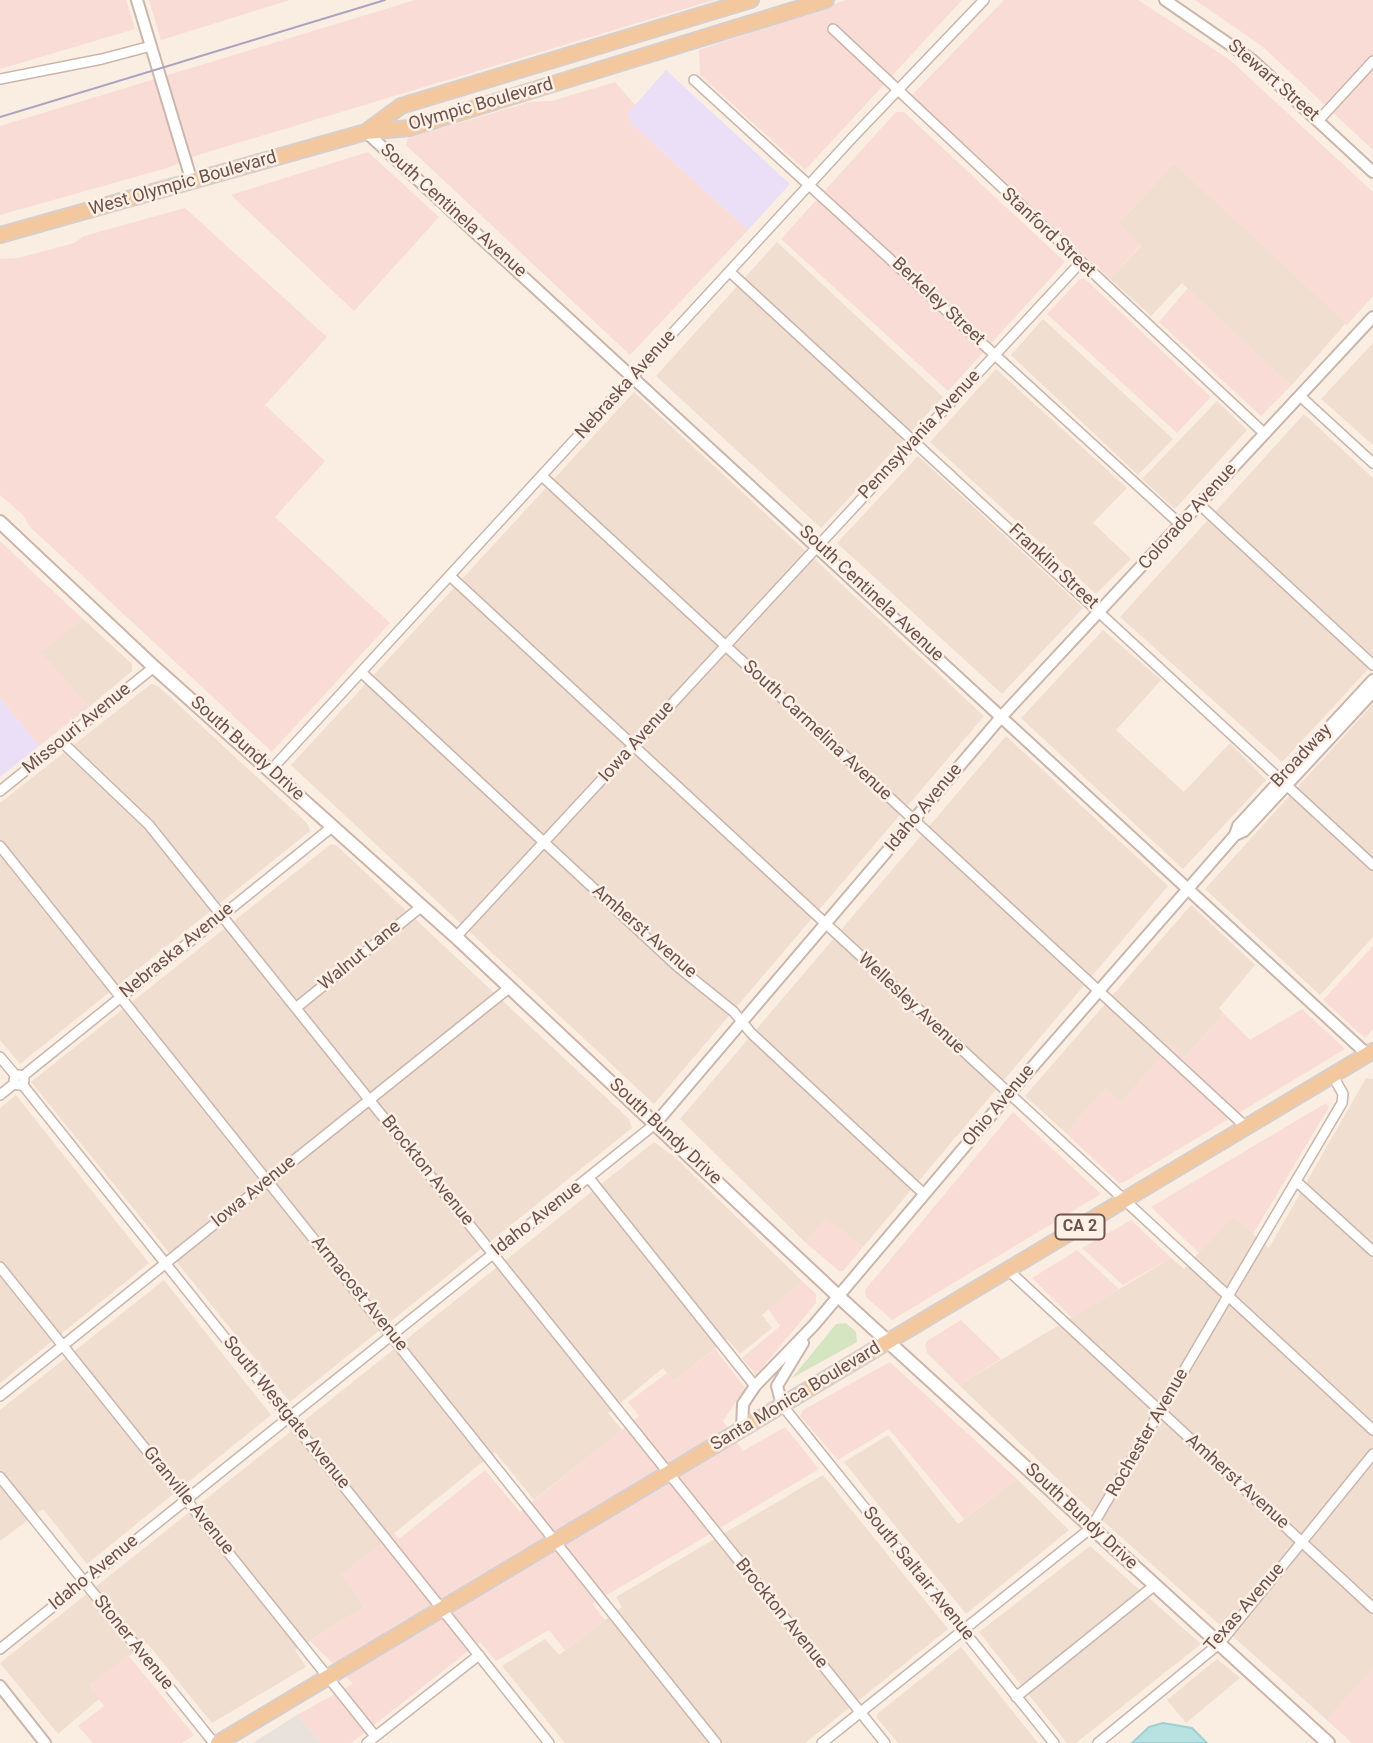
<!DOCTYPE html>
<style>
body{margin:0}
canvas{display:block;background:#faede1}
</style>
<canvas width="1373" height="1743"></canvas>
<script>
const ctx = document.querySelector('canvas').getContext('2d');
ctx.lineJoin = 'round';
function fillPath(path, color) {
  ctx.fillStyle = color;
  ctx.fill(path, 'evenodd');
}
function shape(rows) {
  const path = new Path2D();
  for (const r of rows) {
    if (r.length === 3) {
      path.moveTo(r[0] + r[2], r[1]);
      path.arc(r[0], r[1], r[2], 0, 2 * Math.PI);
      continue;
    }
    path.moveTo(r[0], r[1]);
    for (let i = 2; i < r.length; i += 2) path.lineTo(r[i], r[i + 1]);
  }
  return path;
}
function stroke(path, color, width, dash) {
  ctx.strokeStyle = color;
  ctx.lineWidth = width;
  ctx.lineCap = dash ? 'butt' : 'round';
  ctx.setLineDash(dash || []);
  ctx.stroke(path);
}
function write(font, color, halo, rows, align = 'center') {
  ctx.font = font + ' Roboto,sans-serif';
  ctx.lineWidth = 5;
  ctx.setLineDash([]);
  ctx.textBaseline = 'middle';
  ctx.strokeStyle = halo;
  ctx.fillStyle = color;
  for (const [text, x, y, turn = 0] of rows) {
    ctx.save();
    ctx.translate(x, y);
    ctx.rotate((+turn || 0) * Math.PI / 180);
    ctx.textAlign = isNaN(turn) ? turn : align;
    if (halo) ctx.strokeText(text, 0, 0);
    ctx.fillText(text, 0, 0);
    ctx.restore();
  }
}
const residential = shape([
 [1174,163,1346,323,1291,386,1182,283,1151,316,1110,279,1141,246,1119,223],
 [777,242,943,397,821,528,656,376],
 [1043,319,1173,439,1138,475,1011,355],
 [1373,343,1373,445,1321,399],
 [996,369,1127,488,1093,523,1131,559,1096,594,930,442],
 [634,392,984,716,654,1104,291,765],
 [1217,401,1247,430,1175,509,1142,479],
 [1304,414,1373,478,1373,664,1282,762,1120,617],
 [918,456,1083,608,1002,694,837,543],
 [83,619,132,664,132,671,89,707,40,652],
 [1103,630,1161,680,1116,730,1184,792,1230,743,1266,780,1183,869,1021,718],
 [151,684,158,686,307,823,310,831,20,1064,0,1040,0,803],
 [1373,704,1373,937,1320,995,1205,889],
 [1006,736,1168,886,863,1247,826,1218,806,1243,680,1119],
 [331,844,336,845,629,1119,632,1128,290,1402,31,1082],
 [1191,905,1255,965,1219,1008,1224,1014,1185,1057,1171,1045,1121,1103,1105,1089,1066,1133,1025,1096],
 [1366,1078,1373,1079,1373,1669,1327,1720,1085,1505,959,1385,1171,1258,1184,1269,1233,1216,1269,1248],
 [16,1095,149,1263,0,1383,0,1108],
 [654,1142,676,1158,802,1281,762,1315,772,1328,740,1354,727,1339,674,1381,663,1368,608,1413,622,1430,534,1500,495,1452,342,1575,364,1607,295,1650,306,1667,212,1723,147,1643,90,1685,99,1699,58,1734,0,1663],
 [164,1280,271,1415,87,1564,43,1509,0,1541,0,1410],
 [888,1435,958,1524,1017,1479,1069,1530,966,1614,844,1462],
 [823,1475,948,1629,805,1743,565,1743,502,1666,545,1639,559,1655,622,1607,616,1597],
 [1090,1546,1201,1644,1076,1743,1067,1743,979,1632],
 [961,1647,1038,1743,898,1743,877,1718,877,1714],
 [1217,1659,1240,1678,1186,1723,1167,1700]
]);
const commercial = shape([
 [0,0,126,0,135,29,0,69],
 [149,0,290,0,161,40],
 [415,0,714,0,201,154,167,168,0,215,0,126],
 [846,0,962,0,805,170,700,75,699,50],
 [1004,0,1138,0,1230,60,1373,192,1373,296,1347,325,1174,163,1119,223,1141,245,1110,279,912,95],
 [1195,0,1373,0,1373,150,1262,46],
 [615,82,635,105,628,113,632,124,748,230,630,355,406,145,408,138,530,102,552,101],
 [896,112,904,112,1065,262,948,391,781,239],
 [368,152,439,217,354,311,231,195],
 [185,208,327,337,265,405,325,461,275,517,390,623,272,752,30,527,23,515,0,495,0,259,18,258,74,243,84,236],
 [1080,279,1085,279,1211,397,1177,433,1047,314],
 [1188,288,1291,386,1261,416,1159,322],
 [0,541,83,619,41,652,89,707,39,746,0,698],
 [1373,946,1373,1029,1365,1038,1323,1000],
 [1302,1009,1345,1049,1124,1182,1119,1183,1066,1133,1105,1089,1121,1103,1171,1045,1185,1057,1224,1014,1250,1040],
 [1326,1103,1329,1107,1253,1234,1233,1216,1199,1253,1151,1207],
 [1013,1112,1101,1194,892,1320,866,1297,865,1290],
 [826,1217,863,1247,843,1271,839,1271,806,1243],
 [1131,1220,1171,1258,1123,1285,1082,1248],
 [1077,1250,1119,1289,1072,1318,1032,1278],
 [802,1281,816,1294,816,1303,756,1375,742,1358,780,1326,768,1309],
 [961,1320,1001,1359,959,1385,927,1353,925,1346,927,1341],
 [715,1349,745,1388,723,1421,743,1451,785,1427,819,1469,592,1604,605,1620,565,1650,549,1630,496,1661,480,1642,351,1743,321,1743,297,1715,353,1684,310,1641,364,1607,342,1575,394,1533,399,1539,485,1470,520,1512,639,1416,628,1402,667,1373,674,1381],
 [890,1362,1017,1479,964,1519,889,1429,838,1460,800,1416,803,1410],
 [128,1655,194,1735,182,1743,93,1743,78,1726,104,1706,89,1686],
 [1373,1669,1373,1743,1352,1743,1327,1720]
]);
const industrial = shape([
 [297,1715,321,1743,253,1743]
]);
const education = shape([
 [666,70,790,184,748,230,632,124,628,113],
 [0,698,39,746,0,777]
]);
const green = shape([
 [846,1323,856,1332,857,1342,792,1378,836,1324]
]);
const water = shape([
 [1163,1723,1192,1728,1207,1743,1132,1743,1149,1727,1163,1723]
]);
const minor = shape([
 [833,29,1265,434],
 [0,79,102,59,151,46],
 [694,80,1181,525],
 [1318,121,1373,61],
 [730,272,1373,865],
 [1300,396,1373,463],
 [542,476,1247,1128],
 [1200,505,1373,665],
 [450,576,1373,1430],
 [361,672,677,966,734,1012,751,1033,924,1194],
 [62,742,149,825,885,1743],
 [270,771,853,137,984,0],
 [0,791,154,667],
 [0,846,716,1743],
 [456,937,1080,263],
 [297,1007,422,906],
 [0,1057,16,1076],
 [19,1080,5],
 [23,1076,332,827],
 [22,1084,549,1743],
 [0,1095,15,1083],
 [589,1178,755,1386],
 [1296,1181,1373,1251],
 [0,1267,375,1736],
 [1008,1270,1373,1608],
 [0,1396,509,988],
 [782,1405,1054,1743],
 [0,1477,214,1743],
 [0,1649,655,1124],
 [1016,1697,1155,1585],
 [367,1743,479,1655],
 [822,1743,1091,1528,1342,1103,1343,1094,1333,1076],
 [1098,1743,1220,1643,1373,1454]
]);
const tertiary = shape([
 [137,0,192,182],
 [1165,0,1252,60,1373,172],
 [366,132,1368,1055],
 [1235,835,1244,831,1373,692],
 [655,1124,1002,716,1373,317],
 [782,1405,777,1386,803,1343],
 [742,1430,743,1404,755,1386,814,1325,1015,1087,1235,835,1238,826,1373,680],
 [0,1686,45,1743]
]);
const secondary = shape([
 [0,522,154,667,456,937,838,1296,1328,1743]
]);
const primary = shape([
 [367,131,401,106,751,0],
 [0,235,366,132,410,128,826,0],
 [218,1743,1373,1051]
]);
const tram = shape([
 [0,117,385,0]
]);
const shields = [
 [1080,1227,49]
];
const shieldNames = [
 ["CA 2",1080,1227]
];
const streetNames = [
 ["Stewart Street",1273,81,41],
 ["Olympic Boulevard",481,105,-16],
 ["West Olympic Boulevard",183,184,-16],
 ["South Centinela Avenue",453,211,42],
 ["Stanford Street",1048,233,43],
 ["Berkeley Street",938,302,43],
 ["Nebraska Avenue",626,385,-48],
 ["Pennsylvania Avenue",920,435,-47],
 ["Colorado Avenue",1188,517,-48],
 ["Franklin Street",1053,567,43],
 ["South Centinela Avenue",871,594,43],
 ["Missouri Avenue",77,729,-39],
 ["South Carmelina Avenue",817,731,43],
 ["Iowa Avenue",637,742,-48],
 ["South Bundy Drive",247,749,42],
 ["Broadway",1302,756,-47],
 ["Idaho Avenue",924,808,-50],
 ["Amherst Avenue",644,932,41],
 ["Nebraska Avenue",177,951,-39],
 ["Walnut Lane",360,956,-39],
 ["Wellesley Avenue",911,1004,43],
 ["Ohio Avenue",999,1106,-50],
 ["South Bundy Drive",665,1132,43],
 ["Brockton Avenue",427,1171,51],
 ["Iowa Avenue",254,1192,-39],
 ["Idaho Avenue",537,1219,-38],
 ["Armacost Avenue",359,1294,51],
 ["Santa Monica Boulevard",796,1397,-31],
 ["South Westgate Avenue",286,1413,51],
 ["Rochester Avenue",1148,1433,-60],
 ["Amherst Avenue",1237,1482,42],
 ["Granville Avenue",188,1501,51],
 ["South Bundy Drive",1081,1517,43],
 ["Idaho Avenue",94,1573,-39],
 ["South Saltair Avenue",918,1574,51],
 ["Texas Avenue",1245,1608,-49],
 ["Brockton Avenue",781,1614,51],
 ["Stoner Avenue",133,1643,51]
];
fillPath(residential, '#f0ded1');
fillPath(commercial, '#f9dcd6');
fillPath(industrial, '#e9e1dc');
fillPath(education, '#eadff6');
fillPath(green, '#d5e5c2');
fillPath(water, '#b8e1e1');
stroke(water, '#9fd1d2', 2);
stroke(minor, '#cbb6ac', 12);
stroke(tertiary, '#cbb6ac', 14);
stroke(secondary, '#ceb5aa', 16);
stroke(primary, '#d6cfcd', 18);
stroke(minor, '#fff', 9);
stroke(tertiary, '#fff', 10);
stroke(secondary, '#fff', 12);
stroke(primary, '#f3c89f', 14);
stroke(tram, '#aea2c1', 2);
for (const [x, y, w] of shields) {
  const box = new Path2D();
  box.roundRect(x - w / 2, y - 12.5, w, 25, 5);
  ctx.fillStyle = '#fdf1e7';
  ctx.fill(box);
  stroke(box, '#6e524b', 2);
}
write('bold 16px', '#6e524b', null, shieldNames);
write('18px', '#6e524b', '#fdf1e7', streetNames);
</script>
